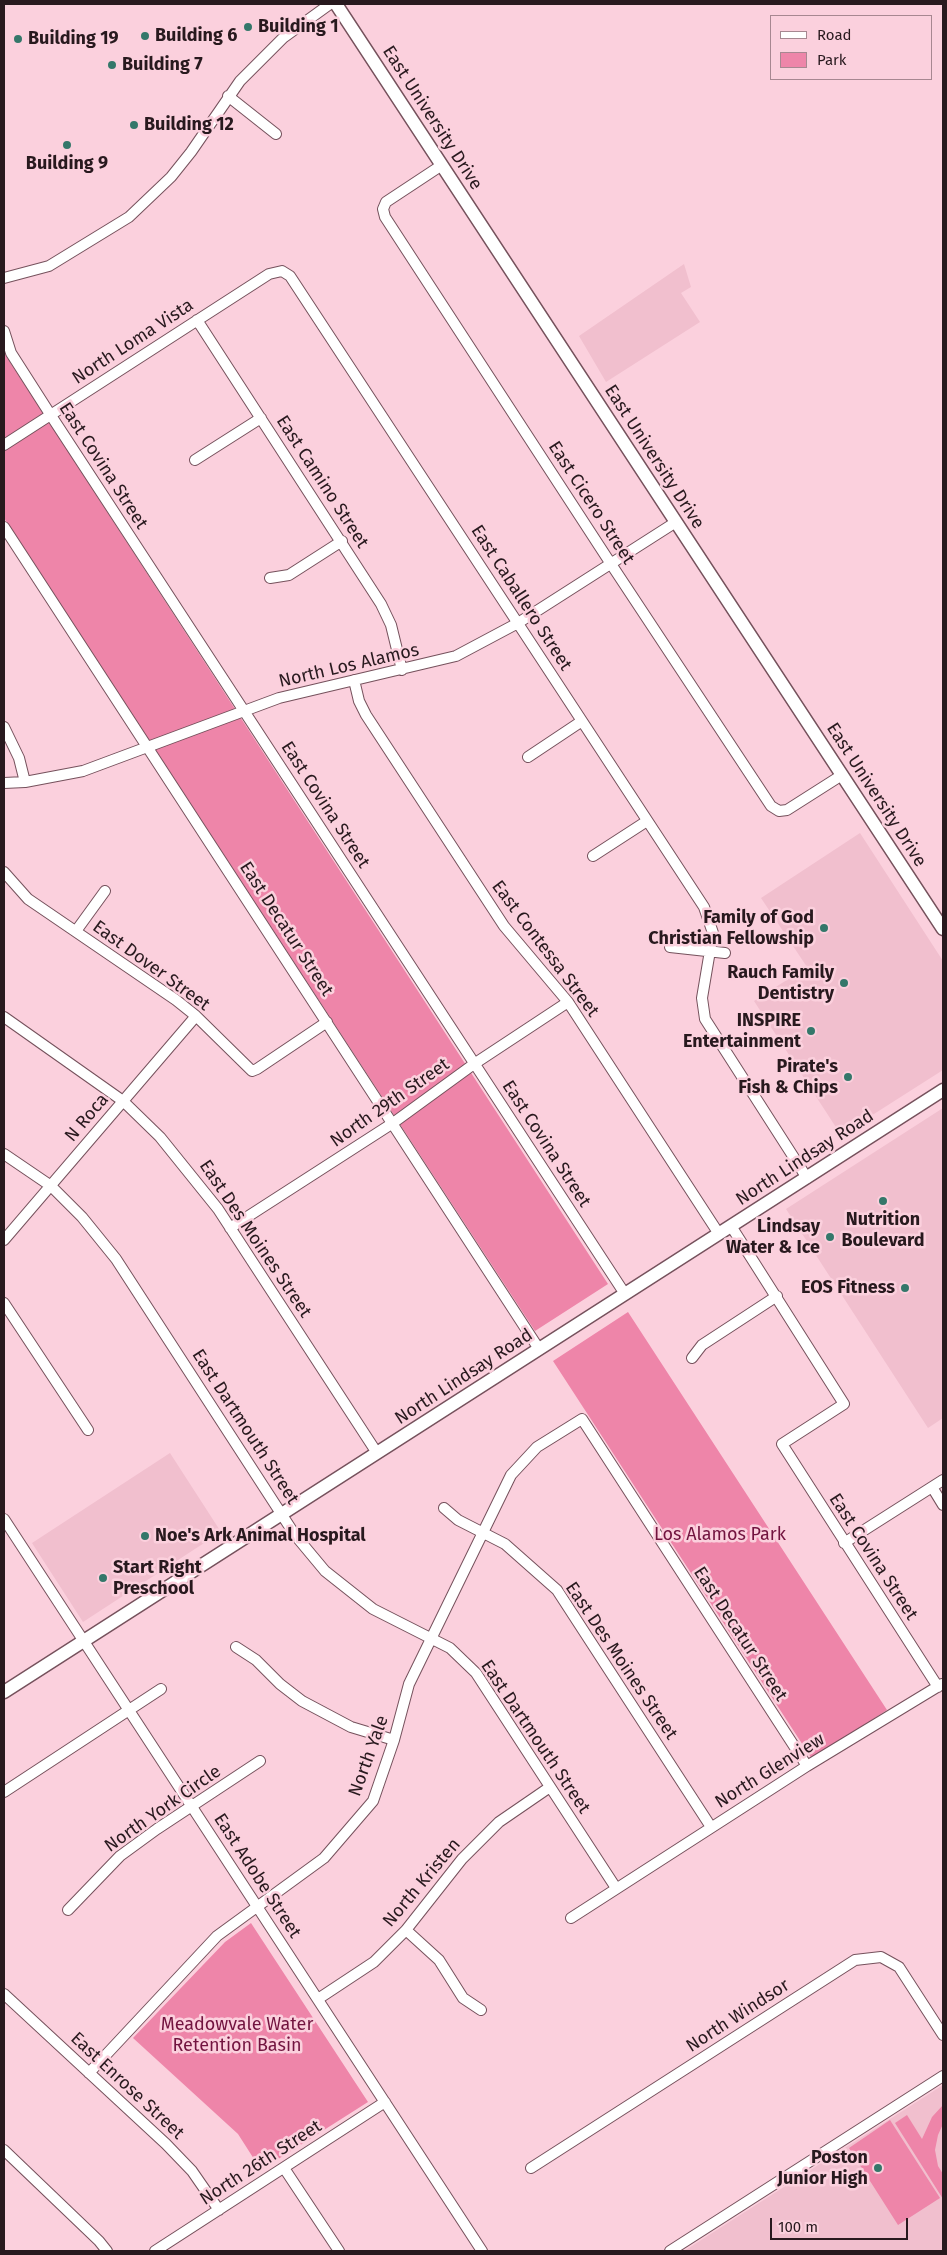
<!DOCTYPE html>
<style>
body{margin:0}
#map{position:relative;width:947px;height:2255px;overflow:hidden;background:#fbd0dd;font-family:"Fira Sans",sans-serif}
canvas{display:block}
.frame{position:absolute;inset:0;border:5px solid #28191e;pointer-events:none}
.legend{position:absolute;left:770px;top:15px;width:162px;height:65px;box-sizing:border-box;background:#fbd0dd;border:1px solid #a78791;margin:0;padding:6px 9px;list-style:none;font-size:15px;color:#28191e}
.legend li{display:flex;align-items:center;gap:10px;height:25px}
.legend b{width:25px;border:1px solid #a78791}
.scale{position:absolute;left:770px;top:2218px;width:138px;height:22px;box-sizing:border-box;border:2px solid #28191e;border-top:0;padding-left:6px;font-size:15px;line-height:18px;white-space:nowrap;color:#28191e;-webkit-text-stroke:4px #fbd0dd;paint-order:stroke}
</style>
<div id="map">
<canvas width="947" height="2255"></canvas>
<div class="frame"></div>
<ul class="legend">
<li><b style="height:6px;background:#fff"></b>Road</li>
<li><b style="height:14px;background:#ee85a9"></b>Park</li>
</ul>
<div class="scale">100 m</div>
</div>
<script>
const ctx = document.querySelector('canvas').getContext('2d');
ctx.lineJoin = 'round';
function fillPath(path, color) {
  ctx.fillStyle = color;
  ctx.fill(path, 'evenodd');
}
function shape(rows) {
  const path = new Path2D();
  for (const r of rows) {
    path.moveTo(r[0], r[1]);
    for (let i = 2; i < r.length; i += 2) path.lineTo(r[i], r[i + 1]);
  }
  return path;
}
function stroke(path, color, width, dash) {
  ctx.strokeStyle = color;
  ctx.lineWidth = width;
  ctx.lineCap = dash ? 'butt' : 'round';
  ctx.setLineDash(dash || []);
  ctx.stroke(path);
}
function write(font, color, halo, rows, align = 'center') {
  ctx.font = font + ' "Fira Sans",sans-serif';
  ctx.lineWidth = 5;
  ctx.setLineDash([]);
  ctx.textBaseline = 'middle';
  ctx.strokeStyle = halo;
  ctx.fillStyle = color;
  for (const [text, x, y, turn = 0] of rows) {
    ctx.save();
    ctx.translate(x, y);
    ctx.rotate((+turn || 0) * Math.PI / 180);
    ctx.textAlign = isNaN(turn) ? turn : align;
    if (halo) ctx.strokeText(text, 0, 0);
    ctx.fillText(text, 0, 0);
    ctx.restore();
  }
}
const built = shape([
 [684,264,691,287,681,293,700,322,606,382,579,336],
 [860,833,943,961,943,1070,841,1135,754,1001,807,967,761,898],
 [943,1108,943,1418,928,1428,786,1209],
 [170,1453,221,1532,83,1622,32,1543],
 [943,2085,943,2251,684,2251]
]);
const green = shape([
 [4,349,6,356,608,1284,535,1331,4,518],
 [628,1312,887,1710,812,1759,553,1361],
 [251,1923,368,2102,261,2170,238,2134,133,2038,225,1942],
 [943,2105,943,2124,938,2135,935,2150,938,2166,943,2174,943,2199,895,2123,907,2115,922,2139,932,2117],
 [890,2120,940,2198,898,2225,849,2148]
]);
const minor = shape([
 [228,96,276,134],
 [442,165,386,202,383,209,385,217,611,564,771,806,779,811,787,810,842,775],
 [4,278,49,266,129,217,171,177,191,152,240,81,283,38,330,4],
 [197,320,381,604,391,625,402,670],
 [4,331,11,353,50,414,625,1294],
 [4,445,269,274,282,271,290,276,704,907,713,933,702,998,705,1019,807,1178],
 [195,460,261,418],
 [4,527,539,1349],
 [270,578,289,575,342,541],
 [354,680,359,701,366,715,504,926,568,1002,719,1234],
 [4,727,19,758,25,782],
 [528,757,582,721],
 [4,783,25,782,83,771,279,698,456,656,518,623,676,522],
 [593,856,647,821],
 [4,872,28,899,176,1000,196,1016,252,1071,257,1069,327,1022],
 [76,931,105,891],
 [670,947,725,953],
 [4,1017,123,1101,160,1137,218,1209,377,1453],
 [4,1154,51,1186,82,1217,116,1259,295,1535,325,1571,373,1609,450,1648,476,1673,616,1888],
 [731,1226,844,1404,782,1444,938,1687],
 [230,1228,393,1123,474,1064,568,1002],
 [4,1240,196,1016],
 [4,1303,88,1430],
 [692,1358,702,1345,777,1296],
 [932,1487,943,1505],
 [444,1508,458,1520,505,1544,557,1590,711,1827],
 [4,1519,482,2251],
 [844,1543,943,1480],
 [236,1647,256,1660,280,1684,302,1701,351,1727,394,1740],
 [4,1792,161,1689],
 [68,1910,120,1856,157,1829,260,1761],
 [571,1918,807,1766,942,1684],
 [406,1930,439,1960,463,1998,481,2010],
 [4,1994,166,2144,192,2171,219,2210],
 [318,1999,374,1962,406,1930,462,1859,499,1822,550,1787],
 [89,2073,217,1936,324,1858,373,1801,394,1740,409,1684,511,1475,537,1447,582,1419,807,1766],
 [4,2150,99,2241,107,2251],
 [284,2168,339,2251],
 [531,2168,855,1960,881,1957,899,1967,943,2035],
 [155,2251,385,2102],
 [670,2251,943,2076]
]);
const major = shape([
 [336,4,943,929],
 [4,1692,943,1090]
]);
const markers = [
 [248,27,5,"#34776a"],
 [145,36,5,"#34776a"],
 [18,39,5,"#34776a"],
 [112,65,5,"#34776a"],
 [134,125,5,"#34776a"],
 [67,145,5,"#34776a"],
 [824,928,5,"#34776a"],
 [844,983,5,"#34776a"],
 [811,1031,5,"#34776a"],
 [848,1077,5,"#34776a"],
 [883,1201,5,"#34776a"],
 [830,1237,5,"#34776a"],
 [905,1288,5,"#34776a"],
 [145,1536,5,"#34776a"],
 [103,1578,5,"#34776a"],
 [878,2168,5,"#34776a"]
];
const poiNames = [
 ["Building 1",258,27],
 ["Building 6",155,36],
 ["Building 19",28,39],
 ["Building 7",122,65],
 ["Building 12",144,125],
 ["Building 9",67,164,"center"],
 ["Family of God",814,918,"right"],
 ["Christian Fellowship",814,939,"right"],
 ["Rauch Family",834,973,"right"],
 ["Dentistry",834,994,"right"],
 ["INSPIRE",801,1021,"right"],
 ["Entertainment",801,1042,"right"],
 ["Pirate's",838,1067,"right"],
 ["Fish & Chips",838,1088,"right"],
 ["Nutrition",883,1220,"center"],
 ["Boulevard",883,1241,"center"],
 ["Lindsay",820,1227,"right"],
 ["Water & Ice",820,1248,"right"],
 ["EOS Fitness",895,1288,"right"],
 ["Noe's Ark Animal Hospital",155,1536],
 ["Start Right",113,1568],
 ["Preschool",113,1589],
 ["Poston",868,2158,"right"],
 ["Junior High",868,2179,"right"]
];
const streetNames = [
 ["East University Drive",432,118,57],
 ["North Loma Vista",133,342,-33],
 ["East University Drive",654,457,57],
 ["East Covina Street",103,466,57],
 ["East Camino Street",322,482,57],
 ["East Cicero Street",591,503,57],
 ["East Caballero Street",521,598,57],
 ["North Los Alamos",349,666,-13],
 ["East University Drive",876,795,57],
 ["East Covina Street",325,805,57],
 ["East Decatur Street",286,929,57],
 ["East Contessa Street",545,949,53],
 ["East Dover Street",151,966,36],
 ["North 29th Street",390,1103,-35],
 ["N Roca",87,1118,-50],
 ["East Covina Street",546,1144,57],
 ["North Lindsay Road",805,1158,-33],
 ["East Des Moines Street",255,1239,56],
 ["North Lindsay Road",464,1377,-33],
 ["East Dartmouth Street",245,1427,57],
 ["East Covina Street",873,1557,57],
 ["East Decatur Street",740,1634,57],
 ["East Des Moines Street",621,1661,56],
 ["East Dartmouth Street",535,1737,56],
 ["North Yale",369,1756,-70],
 ["North Glenview",770,1771,-32],
 ["North York Circle",163,1809,-35],
 ["East Adobe Street",257,1876,57],
 ["North Kristen",422,1883,-50],
 ["North Windsor",738,2016,-33],
 ["East Enrose Street",127,2086,43],
 ["North 26th Street",261,2163,-33]
];
const parkNames = [
 ["Los Alamos Park",720,1535],
 ["Meadowvale Water",237,2025],
 ["Retention Basin",237,2046]
];
fillPath(built, '#f1bfce');
fillPath(green, '#ee85a9');
stroke(minor, '#75515c', 12);
stroke(major, '#75515c', 15);
stroke(minor, '#fff', 10);
stroke(major, '#fff', 12);
for (const [x, y, r, color] of markers) {
  const dot = new Path2D();
  dot.arc(x, y, r, 0, 2 * Math.PI);
  ctx.fillStyle = color;
  ctx.fill(dot);
  stroke(dot, '#fbd0dd', 2);
}
write('bold 18px', '#28191e', '#fbd0dd', poiNames, 'left');
write('18px', '#28191e', '#fbd0dd', streetNames);
write('18px', '#72133f', '#fbd0dd', parkNames);
</script>
